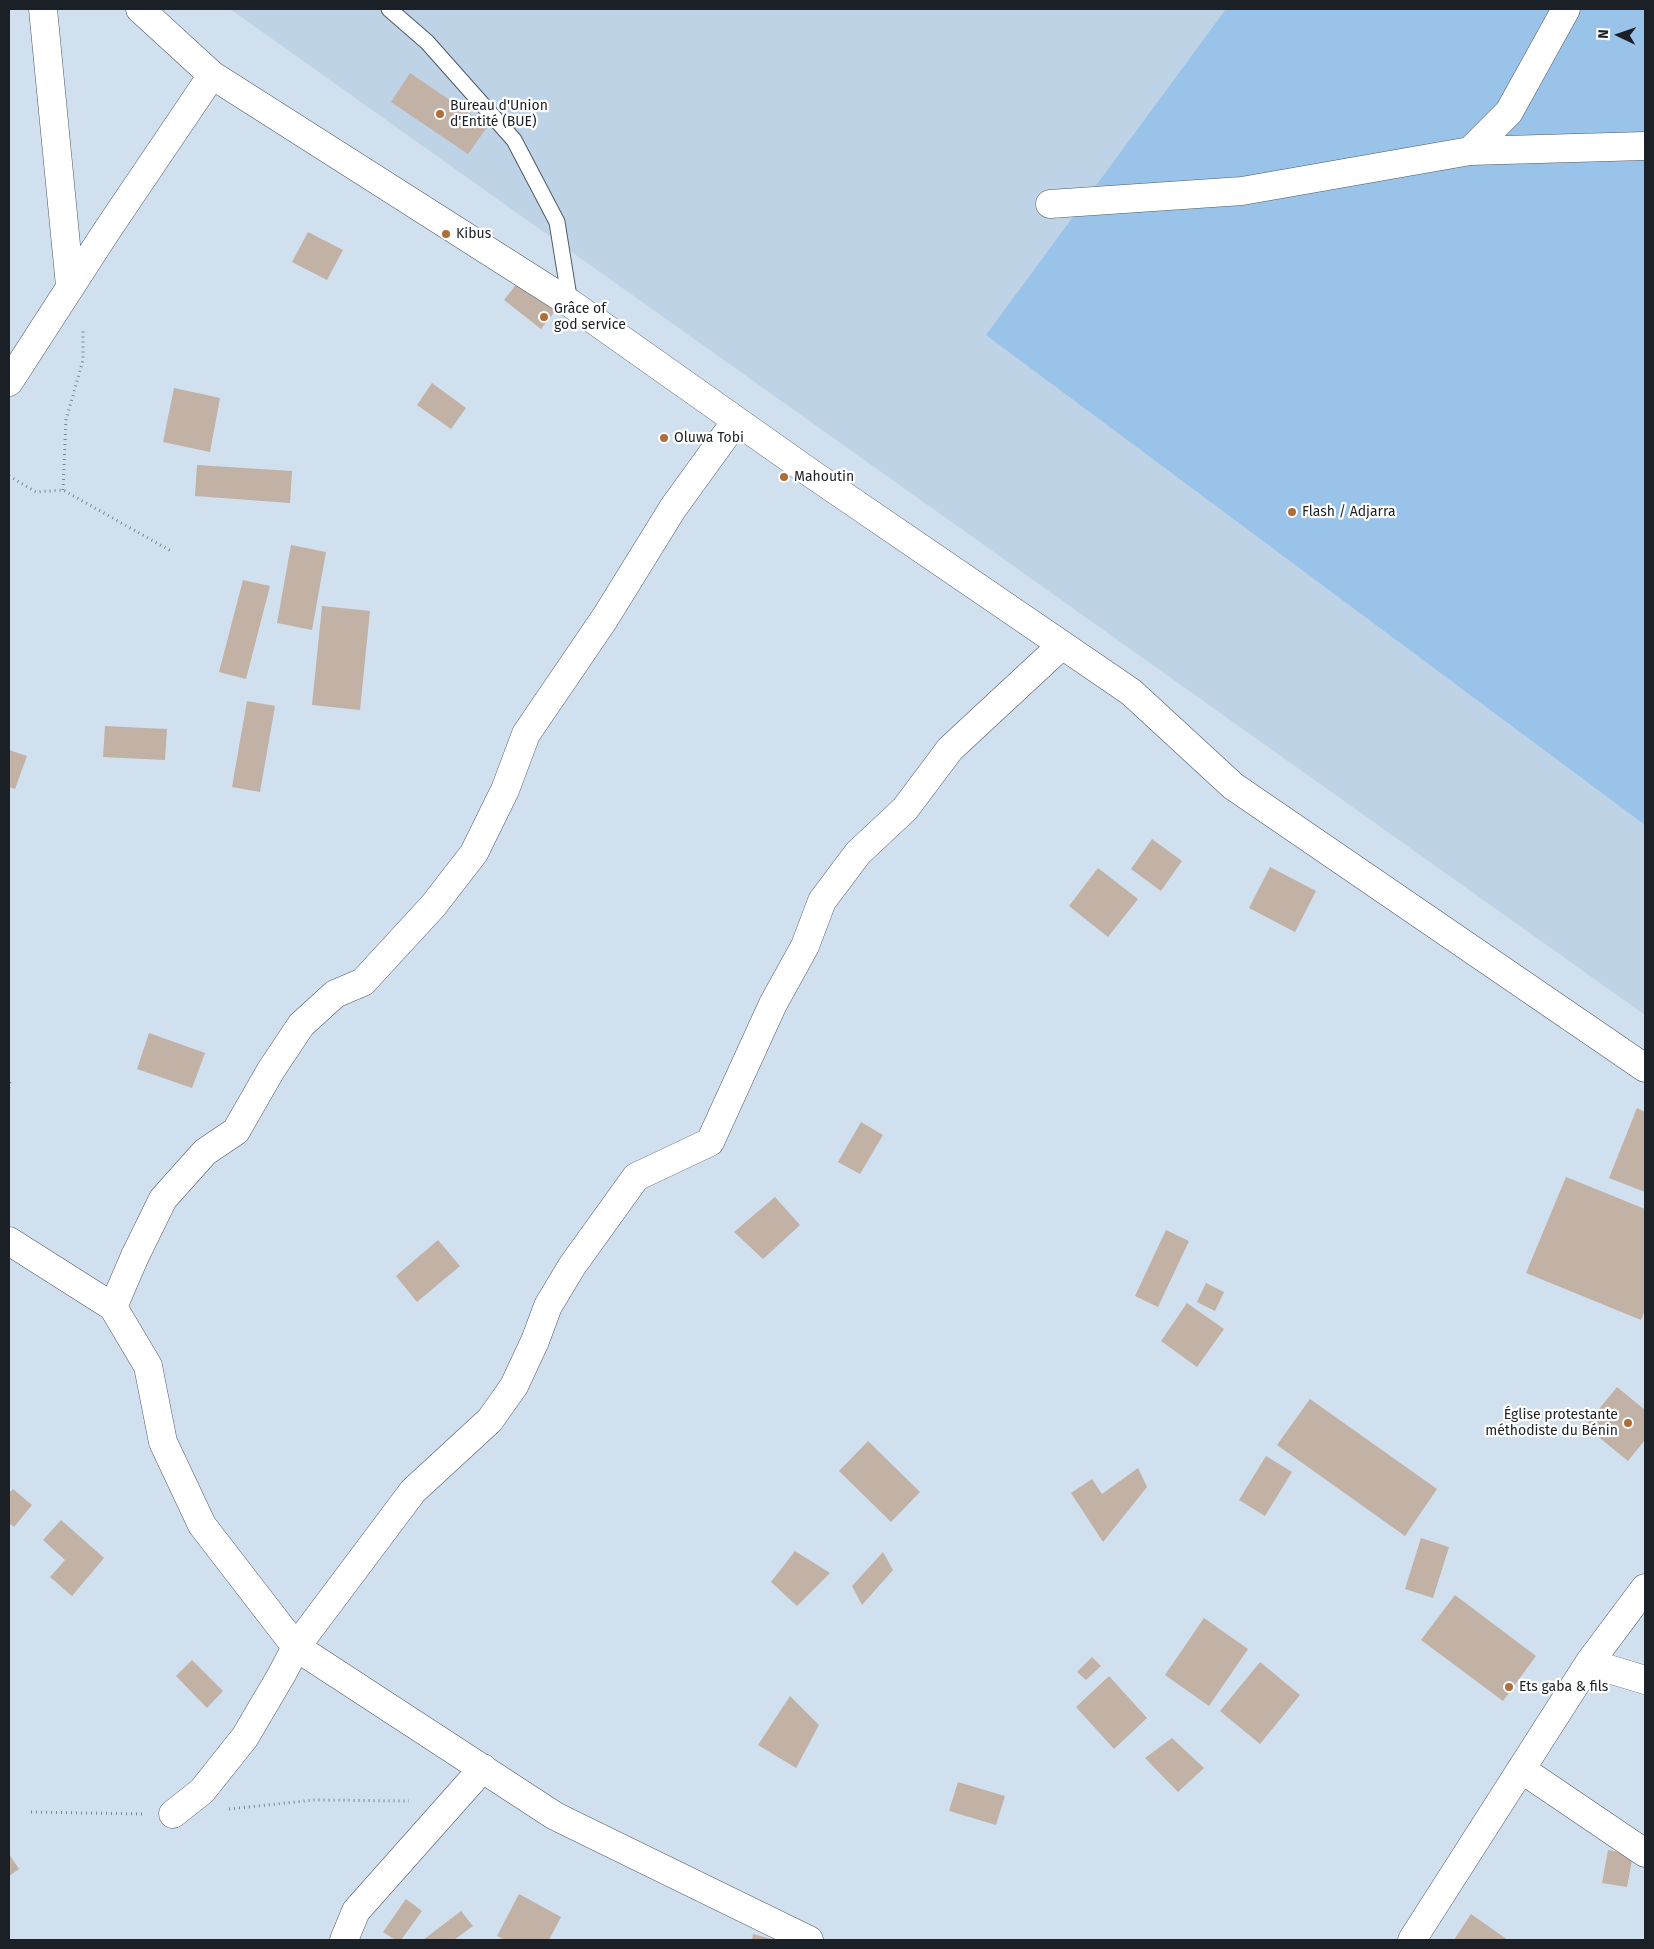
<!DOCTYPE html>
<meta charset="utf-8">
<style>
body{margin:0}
#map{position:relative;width:1654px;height:1949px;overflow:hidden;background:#d1e0ef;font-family:"Fira Sans",sans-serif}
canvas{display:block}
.frame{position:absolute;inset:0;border:10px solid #1a2025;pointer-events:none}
.north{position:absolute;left:1594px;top:10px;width:50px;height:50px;-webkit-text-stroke:4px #fff;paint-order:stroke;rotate:273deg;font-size:14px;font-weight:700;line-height:20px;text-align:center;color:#1a2025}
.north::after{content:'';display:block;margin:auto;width:18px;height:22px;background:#1a2025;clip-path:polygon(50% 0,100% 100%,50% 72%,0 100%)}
</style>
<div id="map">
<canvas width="1654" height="1949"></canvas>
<div class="frame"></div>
<div class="north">N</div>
</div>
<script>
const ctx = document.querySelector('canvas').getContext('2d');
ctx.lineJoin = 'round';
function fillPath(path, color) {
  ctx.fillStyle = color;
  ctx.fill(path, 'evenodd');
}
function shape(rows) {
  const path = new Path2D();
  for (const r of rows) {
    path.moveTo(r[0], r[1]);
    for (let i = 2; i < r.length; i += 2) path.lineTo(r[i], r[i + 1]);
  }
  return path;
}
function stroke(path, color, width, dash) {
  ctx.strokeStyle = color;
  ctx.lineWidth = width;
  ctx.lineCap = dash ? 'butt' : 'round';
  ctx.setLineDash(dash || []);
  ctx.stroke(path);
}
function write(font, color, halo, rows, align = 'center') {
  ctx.font = font + ' "Fira Sans",sans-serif';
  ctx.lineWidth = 4.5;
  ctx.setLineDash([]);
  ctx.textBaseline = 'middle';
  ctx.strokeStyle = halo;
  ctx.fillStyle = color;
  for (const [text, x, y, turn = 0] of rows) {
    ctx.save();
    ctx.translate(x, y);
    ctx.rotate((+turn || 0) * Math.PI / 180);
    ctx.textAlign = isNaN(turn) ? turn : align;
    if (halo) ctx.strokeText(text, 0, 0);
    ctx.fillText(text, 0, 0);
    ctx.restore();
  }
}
const built = shape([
 [230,9,1645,9,1645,1015]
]);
const green = shape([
 [1226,9,1645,9,1645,825,986,335]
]);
const building = shape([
 [410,73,488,126,468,154,391,102],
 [308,232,343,250,327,280,292,262],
 [518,282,555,311,541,329,504,300],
 [432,383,466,408,451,429,417,405],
 [174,388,220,398,210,452,163,442],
 [197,465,292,471,290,503,195,496],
 [291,545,326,552,312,630,277,623],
 [243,580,270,586,246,679,219,672],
 [322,606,370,611,360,710,312,705],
 [247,701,275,706,260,792,232,787],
 [105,726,167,729,165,760,103,757],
 [9,750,27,756,15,789,9,787],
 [1152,839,1182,861,1161,891,1131,869],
 [1270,867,1316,891,1295,932,1249,908],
 [1098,868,1138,899,1108,937,1069,906],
 [149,1033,205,1053,192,1088,137,1069],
 [1637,1108,1645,1112,1645,1192,1609,1178],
 [861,1122,883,1135,860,1174,838,1162],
 [1566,1177,1645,1209,1645,1310,1641,1320,1526,1273],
 [775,1197,800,1225,763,1259,734,1232],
 [1166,1230,1189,1241,1158,1307,1135,1296],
 [438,1240,460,1266,417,1302,396,1276],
 [1206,1283,1224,1292,1215,1311,1197,1302],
 [1187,1303,1224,1329,1197,1367,1161,1341],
 [1617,1387,1645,1410,1645,1440,1628,1461,1585,1426],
 [1310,1399,1437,1489,1405,1536,1277,1445],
 [868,1441,920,1492,891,1522,839,1471],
 [1266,1456,1292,1472,1265,1516,1239,1500],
 [1138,1468,1147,1487,1103,1542,1071,1493,1092,1479,1102,1494],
 [13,1489,32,1505,14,1527,9,1523,9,1493],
 [61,1520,104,1558,72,1596,50,1577,65,1560,43,1540],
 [1421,1538,1449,1547,1433,1598,1405,1589],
 [795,1551,830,1573,797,1606,771,1582],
 [883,1552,893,1570,862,1605,852,1586],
 [1455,1595,1536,1656,1503,1701,1421,1640],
 [1204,1618,1248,1649,1209,1706,1165,1675],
 [1092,1657,1101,1666,1086,1680,1077,1672],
 [192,1660,223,1691,207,1708,176,1676],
 [1260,1662,1300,1695,1260,1744,1220,1711],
 [1109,1676,1147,1718,1114,1749,1076,1707],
 [790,1696,819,1725,796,1768,758,1745],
 [1172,1738,1204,1768,1178,1792,1145,1758],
 [958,1782,1005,1796,996,1825,949,1811],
 [1608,1850,1633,1855,1627,1887,1602,1883],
 [9,1854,19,1869,9,1876],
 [519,1894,561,1917,549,1940,505,1940,497,1936],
 [406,1899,422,1911,401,1940,395,1940,383,1932],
 [461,1911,473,1926,454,1940,423,1940],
 [1471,1914,1508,1940,1454,1940],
 [753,1934,775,1940,752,1940]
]);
const path = shape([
 [9,476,36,492,63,490,171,551],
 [63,490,66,420,83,360,83,328],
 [9,1088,10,1082],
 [229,1809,314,1800,409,1801],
 [31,1812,143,1814]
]);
const lane = shape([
 [389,9,427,42,514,140,557,222,570,303]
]);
const street = shape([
 [43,9,70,286],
 [140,9,212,75,570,303,812,474,1131,692,1233,786,1645,1068],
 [1470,151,1645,146],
 [1050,204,1242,191,1470,151,1509,112,1566,9],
 [9,382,106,232,212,75],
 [9,1241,113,1307,148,1366,163,1442,202,1525,296,1647,555,1816,809,1940],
 [113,1307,135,1256,163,1199,205,1152,236,1131,271,1070,301,1025,335,994,363,982,433,906,474,853,505,790,526,734,605,618,673,508,736,421],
 [1589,1663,1645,1680],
 [1521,1769,1645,1853],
 [173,1814,202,1791,245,1737,282,1674,296,1647,413,1491,490,1420,514,1386,535,1341,548,1306,572,1266,636,1177,710,1142,773,1004,805,946,822,901,858,853,905,809,950,749,1062,645],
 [344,1940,356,1911,483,1768],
 [1412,1940,1589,1663,1645,1588]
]);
const markers = [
 [440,114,5,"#af6d38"],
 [446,234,5,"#af6d38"],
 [544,317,5,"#af6d38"],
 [664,438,5,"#af6d38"],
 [784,477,5,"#af6d38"],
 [1292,512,5,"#af6d38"],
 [1628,1423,5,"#af6d38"],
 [1509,1687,5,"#af6d38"]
];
const poiNames = [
 ["Bureau d'Union",450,106],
 ["d'Entité (BUE)",450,122],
 ["Kibus",456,234],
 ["Grâce of",554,309],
 ["god service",554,325],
 ["Oluwa Tobi",674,438],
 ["Mahoutin",794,477],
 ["Flash / Adjarra",1302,512],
 ["Église protestante",1618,1415,"right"],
 ["méthodiste du Bénin",1618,1431,"right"],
 ["Ets gaba & fils",1519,1687]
];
fillPath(built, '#bfd3e7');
fillPath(green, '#99c3e9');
fillPath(building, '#c2b1a5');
stroke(lane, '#4d5a67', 17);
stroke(street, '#4d5a67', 29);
stroke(path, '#7b8690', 3, [1, 4]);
stroke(lane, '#fff', 15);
stroke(street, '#fff', 28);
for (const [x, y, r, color] of markers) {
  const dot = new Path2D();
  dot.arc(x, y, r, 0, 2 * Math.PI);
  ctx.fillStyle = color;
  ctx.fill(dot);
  stroke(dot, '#fff', 2);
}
write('14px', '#1a2025', '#fff', poiNames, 'left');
</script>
